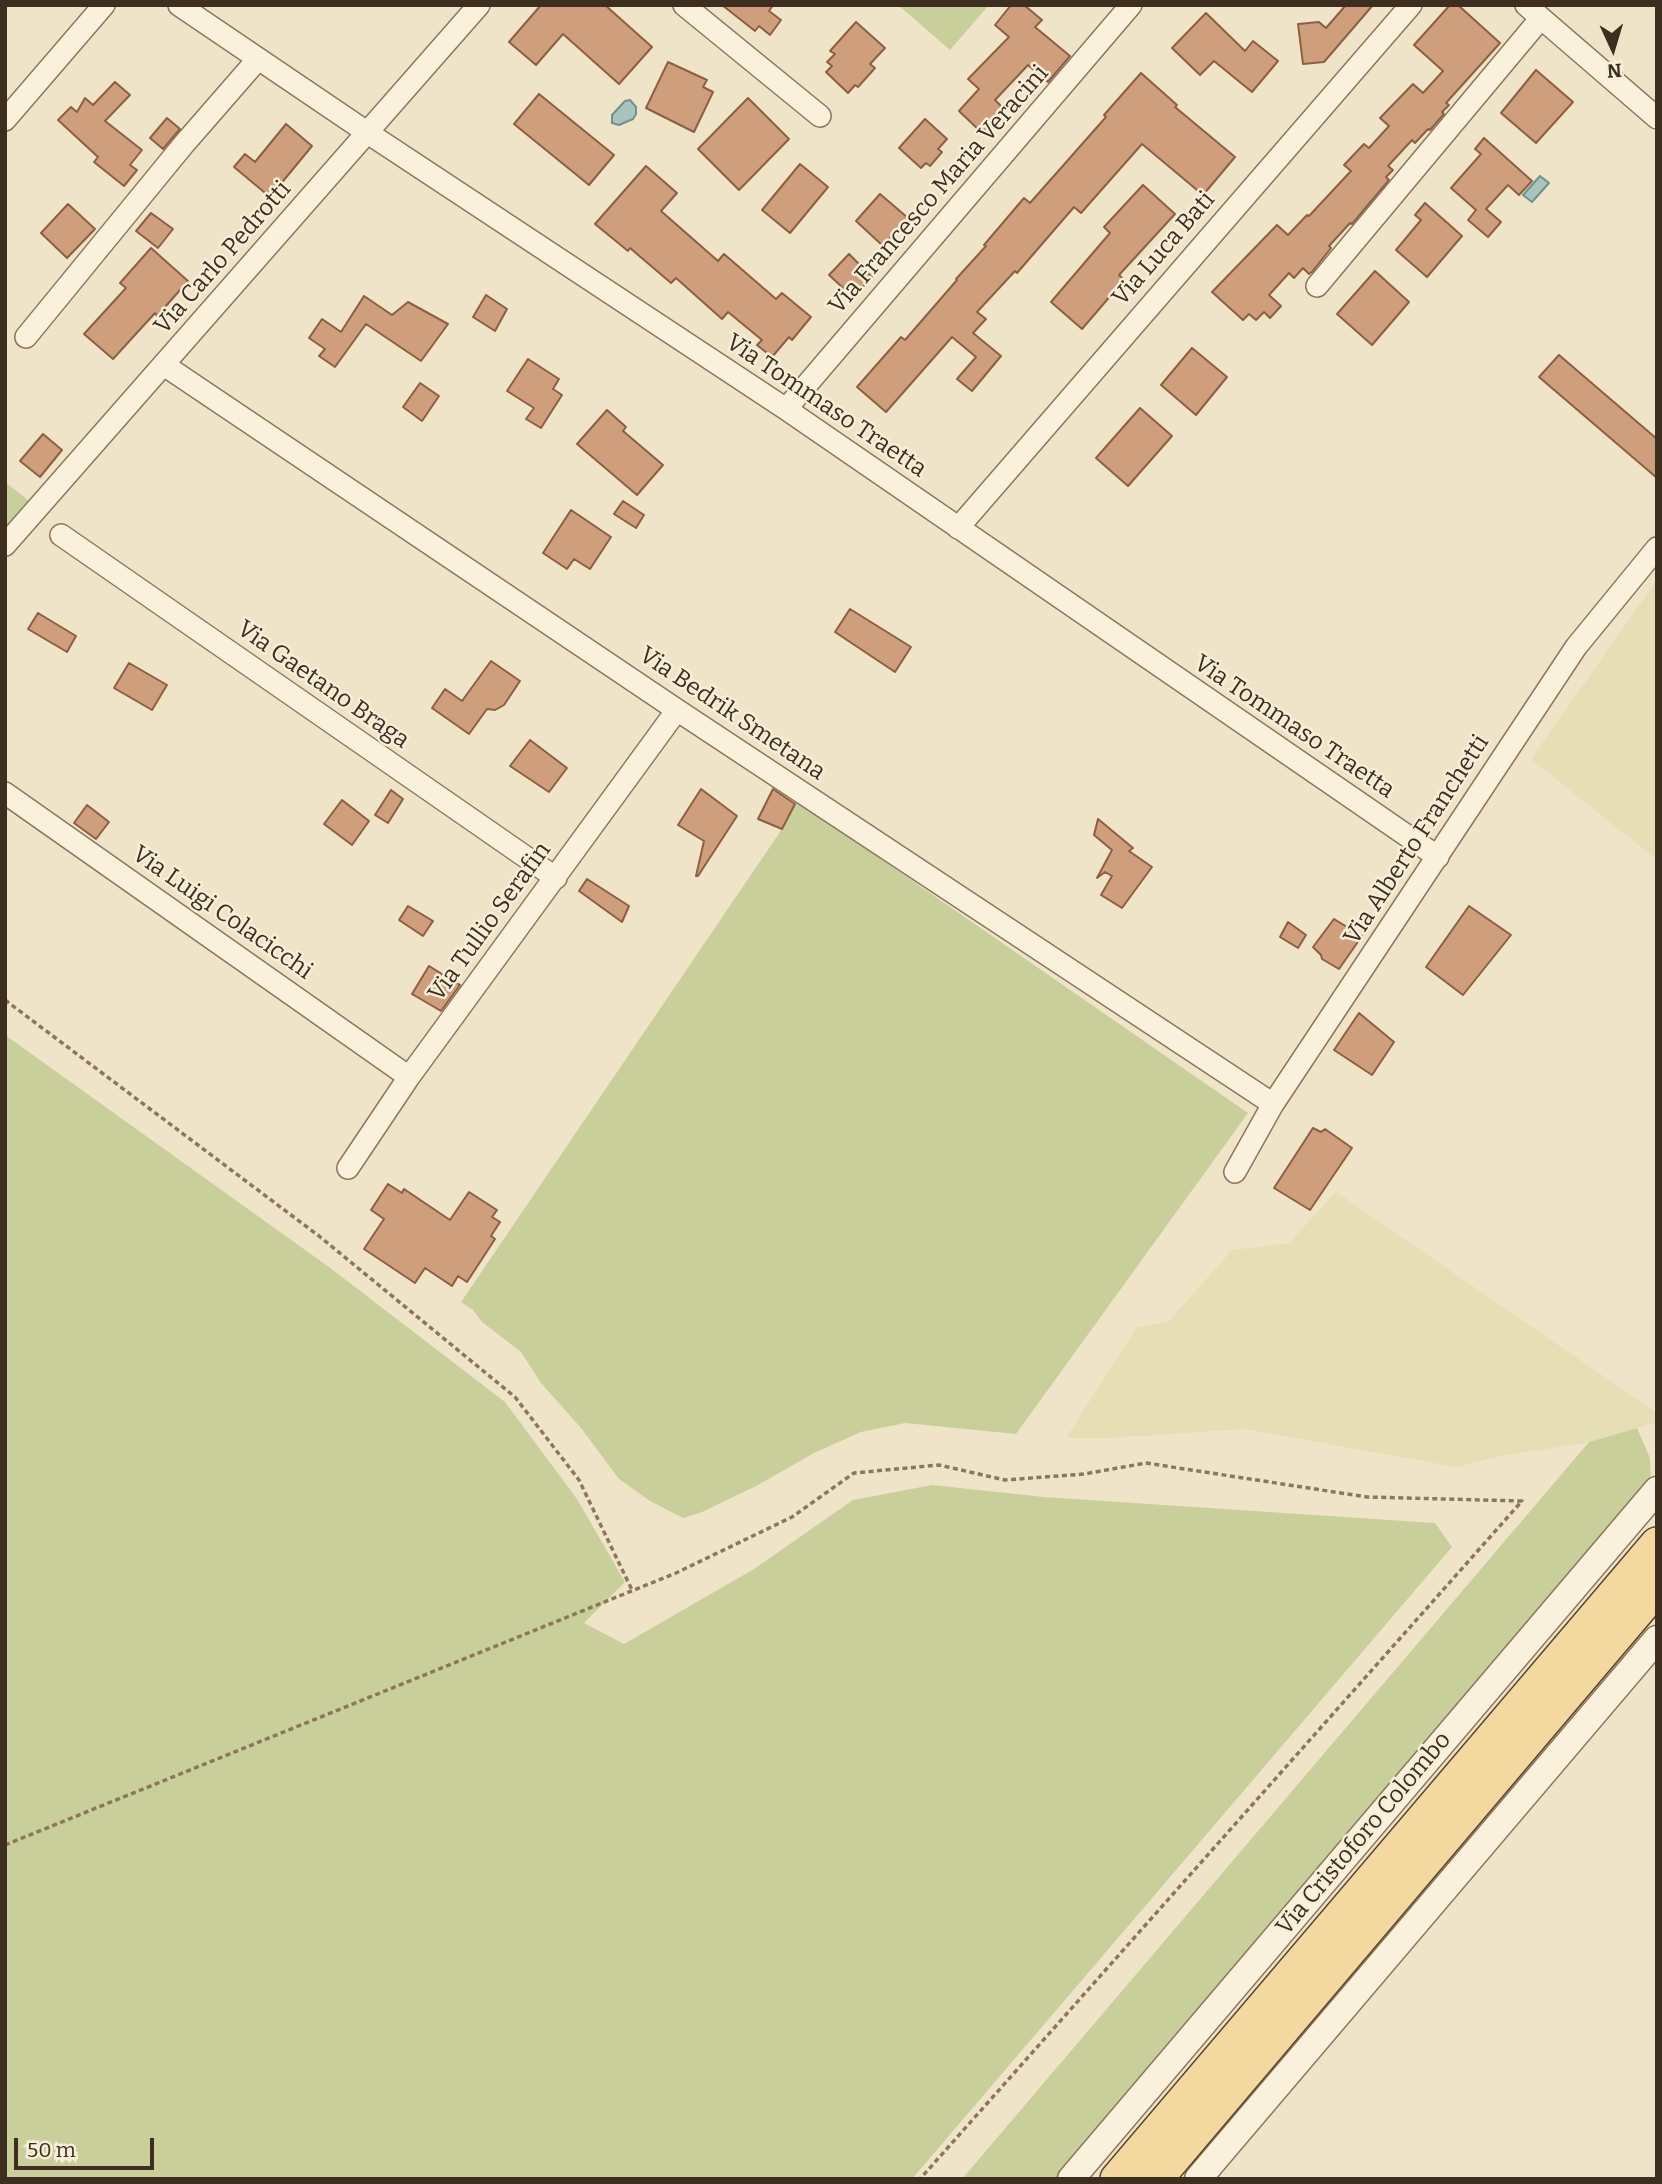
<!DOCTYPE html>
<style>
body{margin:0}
#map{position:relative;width:1662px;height:2184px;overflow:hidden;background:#f0e4c8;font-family:Bitter,serif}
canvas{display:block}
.frame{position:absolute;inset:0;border:7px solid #3d2e20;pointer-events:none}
.north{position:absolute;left:1578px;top:14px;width:70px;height:70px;-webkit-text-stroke:5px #f7eed8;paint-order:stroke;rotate:176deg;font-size:19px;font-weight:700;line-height:28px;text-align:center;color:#3d2e20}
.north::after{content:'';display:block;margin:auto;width:24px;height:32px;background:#3d2e20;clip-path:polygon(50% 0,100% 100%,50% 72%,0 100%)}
.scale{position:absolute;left:14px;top:2138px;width:140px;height:32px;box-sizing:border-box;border:4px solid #3d2e20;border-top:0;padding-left:9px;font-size:21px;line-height:24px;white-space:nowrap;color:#3d2e20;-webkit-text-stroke:5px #f7eed8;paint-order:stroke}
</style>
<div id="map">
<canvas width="1662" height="2184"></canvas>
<div class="frame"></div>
<div class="north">N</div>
<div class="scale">50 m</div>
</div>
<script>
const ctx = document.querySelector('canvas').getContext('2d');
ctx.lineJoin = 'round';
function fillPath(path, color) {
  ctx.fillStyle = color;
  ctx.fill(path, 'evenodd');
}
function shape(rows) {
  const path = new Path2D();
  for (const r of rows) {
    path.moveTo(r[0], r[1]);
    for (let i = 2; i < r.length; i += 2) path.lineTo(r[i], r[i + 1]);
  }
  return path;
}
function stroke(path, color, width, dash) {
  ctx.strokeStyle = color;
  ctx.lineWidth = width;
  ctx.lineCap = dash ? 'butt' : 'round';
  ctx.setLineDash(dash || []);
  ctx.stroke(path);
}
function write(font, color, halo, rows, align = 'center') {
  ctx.font = font + ' Bitter,serif';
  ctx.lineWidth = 5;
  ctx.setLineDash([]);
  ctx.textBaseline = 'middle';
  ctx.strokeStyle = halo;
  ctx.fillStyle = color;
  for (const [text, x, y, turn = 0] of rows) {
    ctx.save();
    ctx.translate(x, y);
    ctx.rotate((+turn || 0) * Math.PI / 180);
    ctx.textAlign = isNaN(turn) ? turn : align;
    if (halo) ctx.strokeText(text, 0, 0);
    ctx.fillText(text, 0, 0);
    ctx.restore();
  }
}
const farmland = shape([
 [1657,580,1657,860,1531,759],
 [1336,1192,1657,1413,1657,1422,1589,1442,1496,1457,1456,1467,1245,1429,1111,1438,1066,1438,1137,1327,1169,1321,1232,1250,1289,1243]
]);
const green = shape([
 [898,5,989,5,950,50],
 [5,482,38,508,5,545],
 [797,801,1248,1113,1016,1434,905,1423,861,1432,814,1453,756,1486,700,1513,683,1518,650,1501,619,1479,581,1428,541,1383,521,1352,482,1322,473,1310,461,1302,782,829],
 [5,1035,329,1267,505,1402,577,1499,625,1582,584,1623,624,1644,754,1569,853,1500,932,1485,1044,1497,1435,1523,1452,1547,912,2179,5,2179],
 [1637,1428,1650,1458,1651,1484,1057,2179,962,2179,1589,1442]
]);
const water = shape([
 [630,100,636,107,636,114,633,119,619,125,612,123,612,115,625,101,630,100],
 [1540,176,1549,183,1532,202,1523,195,1540,176]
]);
const building = shape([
 [541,5,605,5,652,47,619,84,563,34,536,65,509,42,541,5],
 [722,5,773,5,769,11,781,20,770,35,759,26,755,31,722,5],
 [1011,5,1024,5,1042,20,1035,27,1070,56,1048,82,1028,65,995,100,1004,109,982,133,959,111,979,89,968,79,1009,37,995,25,1011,5],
 [1346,5,1373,5,1324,62,1303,64,1298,24,1319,22,1326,28,1346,5],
 [1450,5,1458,5,1500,43,1446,103,1449,105,1442,112,1444,114,1430,130,1428,129,1415,143,1412,140,1388,166,1393,170,1386,177,1389,180,1352,224,1350,223,1329,246,1331,248,1312,272,1309,274,1303,268,1294,278,1289,273,1269,295,1281,306,1270,318,1264,312,1256,320,1249,314,1243,320,1212,292,1277,225,1288,235,1307,215,1309,216,1351,171,1344,165,1364,144,1369,148,1389,126,1380,118,1413,84,1423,93,1443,71,1414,45,1450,5],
 [1206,13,1245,51,1253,41,1278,61,1252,92,1214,61,1200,75,1172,48,1206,13],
 [856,22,885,48,870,64,875,68,858,87,855,85,848,93,826,72,832,66,827,62,835,54,830,51,856,22],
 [668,62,707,80,703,87,713,92,694,132,646,108,668,62],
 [1536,70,1573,102,1536,143,1501,113,1536,70],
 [1141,73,1177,105,1175,107,1235,157,1203,195,1142,144,1081,213,1074,207,1017,273,1015,271,977,312,986,319,973,333,1001,356,972,391,957,379,976,357,952,337,886,412,857,387,901,337,905,340,957,280,956,279,986,246,984,245,1024,198,1030,203,1106,117,1104,115,1141,73],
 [115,82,130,95,105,121,142,150,130,165,137,170,124,186,94,162,98,157,58,120,71,107,77,112,85,98,93,105,115,82],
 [539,94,614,155,589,185,514,124,539,94],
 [748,98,789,139,739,190,698,149,748,98],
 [167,118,180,129,163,149,150,138,167,118],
 [925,119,947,139,938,149,942,152,930,166,926,163,921,168,899,148,925,119],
 [286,124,312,146,270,197,234,167,245,154,255,162,286,124],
 [1484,138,1532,181,1519,195,1508,185,1486,209,1501,222,1488,237,1468,220,1476,210,1451,188,1481,154,1475,149,1484,138],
 [800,164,828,187,790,233,762,210,800,164],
 [646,166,677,193,661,211,718,261,724,254,776,299,782,293,811,317,792,340,789,337,772,357,757,345,762,340,728,312,722,319,676,278,671,283,630,248,628,251,595,224,646,166],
 [1143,185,1175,214,1119,275,1124,280,1082,329,1051,302,1110,233,1104,227,1143,185],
 [880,194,908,218,883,246,856,221,880,194],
 [1425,203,1462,236,1427,277,1396,250,1421,220,1415,215,1425,203],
 [68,204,95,229,67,258,41,233,68,204],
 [151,213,173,229,158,248,136,231,151,213],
 [151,248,188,281,157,316,155,313,113,359,84,334,126,288,120,283,151,248],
 [849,254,872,277,853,297,829,275,849,254],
 [1375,271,1409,302,1372,345,1337,314,1375,271],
 [486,295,507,309,495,331,473,317,486,295],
 [364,296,392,315,408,302,448,324,421,361,366,324,335,367,319,356,325,349,309,338,322,319,341,332,364,296],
 [1192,348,1227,377,1196,415,1161,385,1192,348],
 [1559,355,1657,439,1657,478,1539,377,1559,355],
 [528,359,559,379,553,389,562,395,541,428,526,419,534,408,507,391,528,359],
 [420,383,439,396,422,421,403,407,420,383],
 [1140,408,1172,436,1128,486,1096,458,1140,408],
 [607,410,626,427,623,431,663,465,637,495,577,444,607,410],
 [43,434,62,450,40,477,20,461,43,434],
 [623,501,644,515,636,528,614,514,623,501],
 [571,510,611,537,590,569,574,559,567,569,543,553,571,510],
 [850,609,911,647,895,672,835,632,850,609],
 [38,613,76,636,67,652,28,629,38,613],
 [491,661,520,681,504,705,495,710,487,709,469,734,432,708,445,689,462,701,491,661],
 [129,663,167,685,152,710,114,688,129,663],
 [530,740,567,768,549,792,510,766,530,740],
 [701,789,737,816,698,876,696,876,704,841,678,825,701,789],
 [773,789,795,804,782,829,758,819,773,789],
 [391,790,403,799,388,823,375,815,391,790],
 [342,800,369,821,352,845,324,824,342,800],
 [87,805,109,822,96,839,74,823,87,805],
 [1098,819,1133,848,1129,851,1152,867,1122,908,1101,895,1112,876,1105,872,1097,878,1112,850,1094,835,1098,819],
 [587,879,629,906,622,922,579,891,587,879],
 [408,906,433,921,423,936,399,920,408,906],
 [1469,906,1511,935,1463,995,1426,967,1469,906],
 [1334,919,1362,936,1339,969,1322,959,1321,955,1313,947,1334,919],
 [1288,922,1306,935,1298,948,1280,937,1288,922],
 [429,966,460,985,441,1011,412,994,429,966],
 [1359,1013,1394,1042,1372,1075,1334,1050,1359,1013],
 [1313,1128,1321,1132,1325,1129,1352,1148,1310,1210,1274,1188,1313,1128],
 [388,1184,402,1193,404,1189,450,1220,469,1192,497,1210,492,1217,500,1222,491,1236,495,1239,467,1282,458,1276,452,1286,425,1268,415,1283,364,1249,384,1219,371,1210,388,1184]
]);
const path = shape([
 [5,1000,319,1236,515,1397,579,1480,632,1590],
 [5,1845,676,1573,792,1517,854,1473,939,1465,1005,1480,1084,1474,1146,1463,1367,1497,1522,1501,920,2179]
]);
const minor = shape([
 [179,5,368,133,786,409,1438,857],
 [684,5,820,116],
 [1526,5,1657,118],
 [5,120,104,5],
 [1317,286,1541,18],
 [26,337,184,144,258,59],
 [164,365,677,710,1273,1104],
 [786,409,1131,5],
 [958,528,1411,5],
 [61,535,556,878],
 [5,545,479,5],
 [5,793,409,1077],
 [348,1168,409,1077,677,710],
 [1235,1172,1273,1104,1576,647,1657,548]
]);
const tertiary = shape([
 [1071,2179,1657,1490],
 [1198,2179,1657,1639]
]);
const primary = shape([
 [1117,2179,1657,1544],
 [1156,2179,1657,1588]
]);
const streetNames = [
 ["Via Francesco Maria Veracini",939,190,-49],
 ["Via Luca Bati",1164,249,-49],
 ["Via Carlo Pedrotti",223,258,-49],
 ["Via Tommaso Traetta",826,406,34],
 ["Via Gaetano Braga",323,685,35],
 ["Via Bedrik Smetana",732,714,34],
 ["Via Tommaso Traetta",1294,727,34],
 ["Via Alberto Franchetti",1417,840,-57],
 ["Via Luigi Colacicchi",222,913,35],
 ["Via Tullio Serafin",490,922,-54],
 ["Via Cristoforo Colombo",1364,1834,-50]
];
fillPath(farmland, '#e6deb5');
fillPath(green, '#c9cf9b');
fillPath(water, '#a9c4bc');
stroke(water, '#6f938a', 2);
fillPath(building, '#cf9f7d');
stroke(building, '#8d5f41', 2);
stroke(minor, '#8d765c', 24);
stroke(tertiary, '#8d765c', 29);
stroke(primary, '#5b4430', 36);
stroke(path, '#8d765c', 3.5, [5, 3.5]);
stroke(minor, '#faf1dc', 21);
stroke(tertiary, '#faf1dc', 26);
stroke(primary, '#f3d9a0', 33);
write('24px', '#3d2e20', '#f7eed8', streetNames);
</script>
